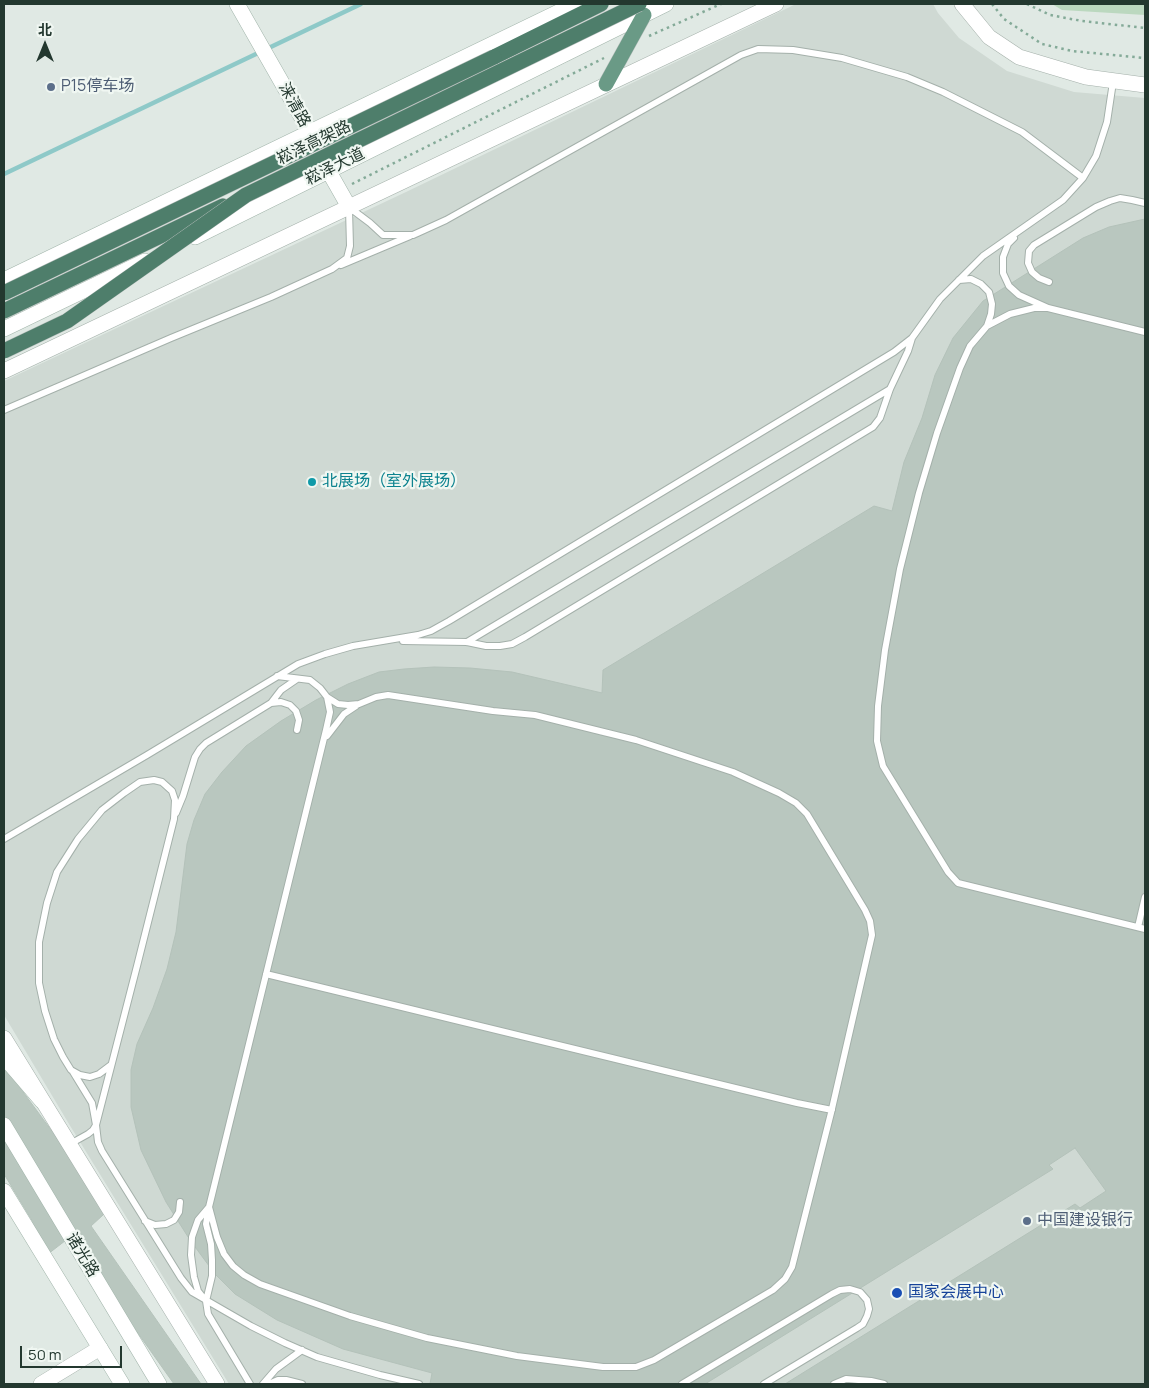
<!DOCTYPE html>
<meta charset="utf-8">
<style>
body{margin:0}
#map{position:relative;width:1149px;height:1388px;overflow:hidden;background:#e0e9e4;font-family:Manrope,"Noto Sans SC",sans-serif}
canvas{display:block}
.frame{position:absolute;inset:0;border:5px solid #23382f;pointer-events:none}
.north{position:absolute;left:20px;top:20px;width:50px;height:50px;-webkit-text-stroke:4px #f0f7f2;paint-order:stroke;rotate:0deg;font-size:14px;font-weight:700;line-height:20px;text-align:center;color:#23382f}
.north::after{content:'';display:block;margin:auto;width:18px;height:22px;background:#23382f;clip-path:polygon(50% 0,100% 100%,50% 72%,0 100%)}
.scale{position:absolute;left:20px;top:1346px;width:102px;height:22px;box-sizing:border-box;border:2px solid #23382f;border-top:0;padding-left:6px;font-size:15px;line-height:18px;white-space:nowrap;color:#23382f;-webkit-text-stroke:4px #f0f7f2;paint-order:stroke}
</style>
<div id="map">
<canvas width="1149" height="1388"></canvas>
<div class="frame"></div>
<div class="north">北</div>
<div class="scale">50 m</div>
</div>
<script>
const ctx = document.querySelector('canvas').getContext('2d');
ctx.lineJoin = 'round';
function fillPath(path, color) {
  ctx.fillStyle = color;
  ctx.fill(path, 'evenodd');
}
function shape(rows) {
  const path = new Path2D();
  for (const r of rows) {
    path.moveTo(r[0], r[1]);
    for (let i = 2; i < r.length; i += 2) path.lineTo(r[i], r[i + 1]);
  }
  return path;
}
function stroke(path, color, width, dash) {
  ctx.strokeStyle = color;
  ctx.lineWidth = width;
  ctx.lineCap = dash ? 'butt' : 'round';
  ctx.setLineDash(dash || []);
  ctx.stroke(path);
}
function write(font, color, halo, rows, align = 'center') {
  ctx.font = font + ' Manrope,"Noto Sans SC",sans-serif';
  ctx.lineWidth = 4.5;
  ctx.setLineDash([]);
  ctx.textBaseline = 'middle';
  ctx.strokeStyle = halo;
  ctx.fillStyle = color;
  for (const [text, x, y, turn = 0] of rows) {
    ctx.save();
    ctx.translate(x, y);
    ctx.rotate((+turn || 0) * Math.PI / 180);
    ctx.textAlign = isNaN(turn) ? turn : align;
    if (halo) ctx.strokeText(text, 0, 0);
    ctx.fillText(text, 0, 0);
    ctx.restore();
  }
}
const built = shape([
 [796,4,933,4,938,13,959,38,1007,71,1074,92,1145,98,1145,1384,229,1384,69,1124,4,1015,4,381,406,192]
]);
const green = shape([
 [1052,4,1145,4,1145,15,1062,10]
]);
const stream = shape([
 [4,174,361,4]
]);
const building = shape([
 [1145,219,1145,1384,430,1384,432,1373,343,1349,277,1320,235,1294,215,1274,190,1240,166,1202,141,1150,131,1107,131,1070,137,1044,153,1008,167,969,176,932,187,844,194,820,205,794,222,772,246,746,281,721,316,700,348,684,379,672,404,669,434,667,470,668,512,672,602,693,603,670,874,506,892,511,904,462,922,418,935,375,953,338,983,301,1083,238,1109,227,1145,219],
 [4,1066,90,1183,96,1178,115,1204,91,1226,201,1384,174,1384,70,1237,48,1254,28,1226,33,1222,4,1174,4,1066],
 [1075,1148,1106,1191,1080,1208,1075,1204,785,1384,705,1384,1053,1169,1049,1165,1075,1148]
]);
const path = shape([
 [992,4,1004,19,1042,44,1072,51,1145,58],
 [1027,4,1050,15,1082,21,1145,28],
 [649,36,721,4],
 [352,184,604,58]
]);
const service = shape([
 [350,208,370,223,383,235,413,235,446,220,741,55,758,49,793,50,842,58,907,77,943,92,1022,132,1083,178],
 [1014,238,1008,244,1003,257,1003,273,1009,286,1019,295,1048,308,1145,332],
 [341,265,410,236],
 [959,280,971,279,981,284,989,292,992,304,991,314,987,326],
 [1049,282,1039,278,1032,272,1028,263,1029,251,1034,245,1096,207,1110,201,1120,198,1132,200,1145,203],
 [1048,308,1034,308,1010,314,987,326,970,346,960,368,937,433,919,493,900,569,885,650,878,706,877,741,883,766,948,872,958,883,1145,929],
 [4,410,171,338,271,297,332,269,347,258,350,246,349,209],
 [403,641,467,642,486,646,500,646,512,644,525,637,873,427,880,418,890,389,908,351,912,338],
 [467,642,890,389],
 [277,676,310,680,320,688,327,697,330,712,326,730,209,1207,217,1237,224,1254,233,1266,244,1275,260,1284,350,1316,427,1338,517,1356,603,1367,636,1367,654,1360,773,1290,785,1279,792,1267,831,1113,872,935,870,921,865,910,807,814,796,803,779,793,733,772,636,740,535,715,493,711,388,695,376,697,359,704,348,705,338,704,327,697],
 [271,703,281,690,297,679],
 [327,736,344,714,356,706],
 [176,813,183,796,195,757,200,749,206,743,271,703,281,702,290,705,296,711,299,720,297,730],
 [4,839,147,755,298,664,325,654,353,646,418,635,431,631,449,621,894,352,912,338,940,299,983,256,1063,200,1083,178,1096,156,1107,122,1113,82],
 [1138,927,1145,897],
 [266,974,797,1103,832,1110],
 [111,1065,99,1074,90,1077,80,1075,71,1070,63,1057,54,1039,45,1011,39,983,39,942,47,903,57,872,78,839,102,810,124,793,140,782,154,780,162,782,172,791,175,800,174,819,137,966,96,1125,98,1142,102,1151,181,1278,192,1292,251,1326,285,1343,317,1357,380,1375,419,1384],
 [70,1144,88,1134,93,1130,96,1125,92,1103,73,1072],
 [145,1221,155,1225,166,1224,174,1220,179,1212,180,1202],
 [202,1296,198,1291,194,1277,191,1255,192,1237,198,1220,209,1207,206,1224,211,1244,212,1260,212,1276,206,1301,208,1314,250,1384],
 [263,1384,276,1369,302,1350],
 [269,1384,278,1380,286,1380,302,1384],
 [682,1384,832,1294,840,1290,850,1289,860,1292,867,1300,869,1309,867,1316,863,1324,857,1328,764,1384],
 [834,1384,846,1379,871,1381,884,1384]
]);
const tertiary = shape([
 [962,4,989,37,1019,57,1086,77,1145,85],
 [4,371,776,4],
 [4,1038,217,1384],
 [41,1384,100,1348]
]);
const secondary = shape([
 [237,4,310,132,328,170,349,207],
 [195,237,666,4],
 [4,280,575,4],
 [4,329,145,261],
 [4,1057,42,1101],
 [4,1125,159,1384],
 [4,1191,122,1384]
]);
const primary = shape([
 [606,84,644,15]
]);
const trunk = shape([
 [494,57,601,4],
 [4,311,223,206]
]);
const trunkBridge = shape([
 [4,293,494,57],
 [4,351,67,321,246,195,639,4]
]);
const markers = [
 [51,87,5,"#5c6f8a"],
 [312,482,5,"#0f9aa8"],
 [1027,1221,5,"#5c6f8a"],
 [897,1293,6,"#1a4fb4"]
];
const serviceNames = [
 ["P15停车场",61,87],
 ["中国建设银行",1037,1221]
];
const streetNames = [
 ["涞清路",294,105,61],
 ["崧泽高架路",314,143,-26],
 ["崧泽大道",335,167,-26],
 ["诸光路",82,1255,59]
];
const cultureNames = [
 ["北展场（室外展场）",322,482]
];
const transitNames = [
 ["国家会展中心",908,1293]
];
fillPath(built, '#cfd9d3');
fillPath(green, '#bbd8bf');
stroke(stream, '#8ec9c8', 4.5);
fillPath(building, '#b9c7bf');
stroke(building, '#b4c2ba', 1);
stroke(service, '#a4b0aa', 8);
stroke(tertiary, '#a4b0aa', 16);
stroke(secondary, '#a1b4aa', 16);
stroke(primary, '#bdc3c1', 16);
stroke(trunk, '#bdc3c1', 16);
stroke(path, '#84aa98', 2.5, [2.5, 4]);
stroke(service, '#fff', 6);
stroke(tertiary, '#fff', 15);
stroke(secondary, '#fff', 15);
stroke(primary, '#6a9a86', 15);
stroke(trunk, '#4e7e6b', 15);
stroke(trunkBridge, '#bdc3c1', 16, []);
stroke(trunkBridge, '#4e7e6b', 15);
for (const [x, y, r, color] of markers) {
  const dot = new Path2D();
  dot.arc(x, y, r, 0, 2 * Math.PI);
  ctx.fillStyle = color;
  ctx.fill(dot);
  stroke(dot, '#f0f7f2', 2);
}
write('16px', '#4e5e75', '#f0f7f2', serviceNames, 'left');
write('16px', '#23382f', '#f0f7f2', streetNames);
write('16px', '#0d838f', '#f0f7f2', cultureNames, 'left');
write('16px', '#164399', '#f0f7f2', transitNames, 'left');
</script>
